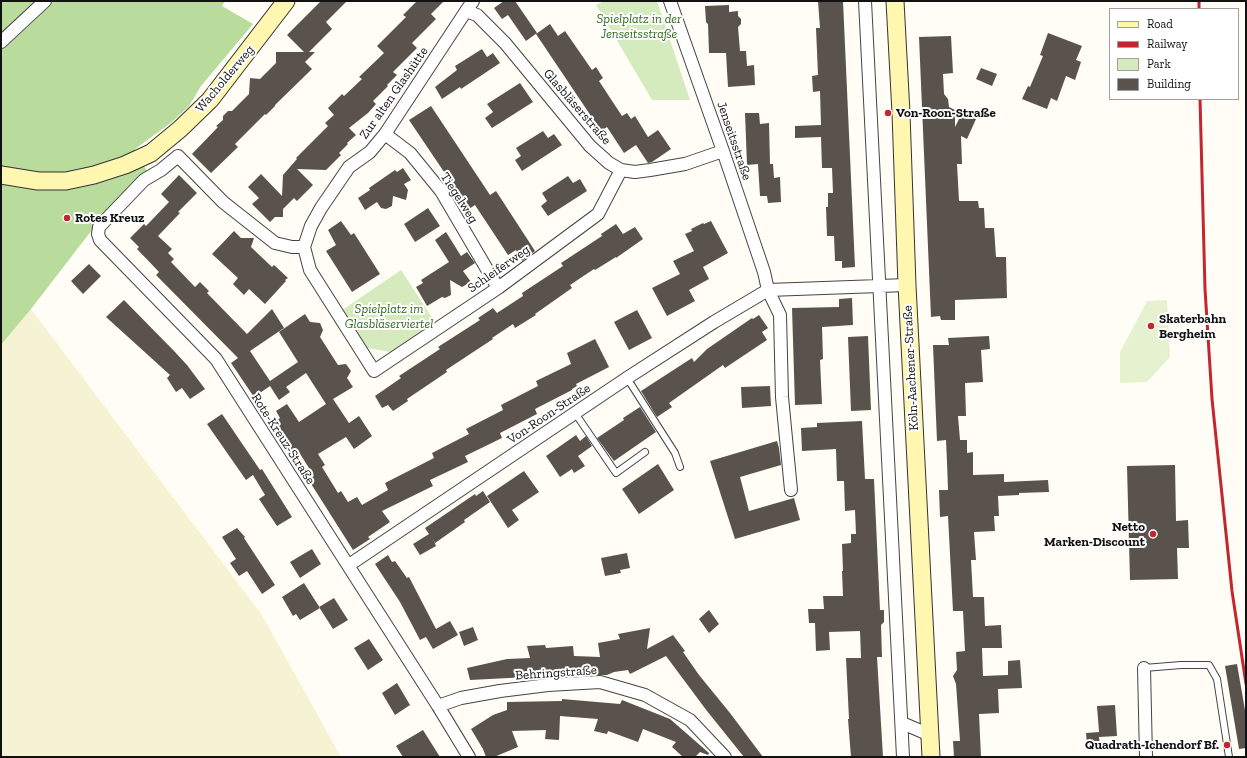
<!DOCTYPE html>
<meta charset="utf-8">
<style>
body{margin:0}
#map{position:relative;width:1247px;height:758px;overflow:hidden;background:#fffdf5;font-family:"Zilla Slab",serif}
canvas{display:block}
.frame{position:absolute;inset:0;border:2px solid #111;pointer-events:none}
.legend{position:absolute;left:1109px;top:8px;width:130px;height:92px;box-sizing:border-box;background:#fff;border:1px solid #a0a0a0;margin:0;padding:5px 7px;list-style:none;font-size:12px;color:#111}
.legend li{display:flex;align-items:center;gap:8px;height:20px}
.legend b{width:20px;border:1px solid #a0a0a0}
</style>
<div id="map">
<canvas width="1247" height="758"></canvas>
<div class="frame"></div>
<ul class="legend">
<li><b style="height:5px;background:#fff6b0"></b>Road</li>
<li><b style="height:5px;background:#c4262e"></b>Railway</li>
<li><b style="height:11px;background:#d5ebbd"></b>Park</li>
<li><b style="height:11px;background:#5a524d"></b>Building</li>
</ul>
</div>
<script>
const ctx = document.querySelector('canvas').getContext('2d');
ctx.lineJoin = 'round';
function fillPath(path, color) {
  ctx.fillStyle = color;
  ctx.fill(path, 'evenodd');
}
function shape(rows) {
  const path = new Path2D();
  for (const r of rows) {
    path.moveTo(r[0], r[1]);
    for (let i = 2; i < r.length; i += 2) path.lineTo(r[i], r[i + 1]);
  }
  return path;
}
function stroke(path, color, width, dash) {
  ctx.strokeStyle = color;
  ctx.lineWidth = width;
  ctx.lineCap = dash ? 'butt' : 'round';
  ctx.setLineDash(dash || []);
  ctx.stroke(path);
}
function write(font, color, halo, rows, align = 'center') {
  ctx.font = font + ' "Zilla Slab",serif';
  ctx.lineWidth = 4;
  ctx.setLineDash([]);
  ctx.textBaseline = 'middle';
  ctx.strokeStyle = halo;
  ctx.fillStyle = color;
  for (const [text, x, y, turn = 0] of rows) {
    ctx.save();
    ctx.translate(x, y);
    ctx.rotate((+turn || 0) * Math.PI / 180);
    ctx.textAlign = isNaN(turn) ? turn : align;
    if (halo) ctx.strokeText(text, 0, 0);
    ctx.fillText(text, 0, 0);
    ctx.restore();
  }
}
const farmland = shape([
 [31,309,262,615,341,757,1,757,1,345]
]);
const green = shape([
 [604,1,657,1,690,100,652,100,596,5],
 [401,270,436,324,391,352,366,348,341,311]
]);
const forest = shape([
 [1,1,225,1,222,6,253,24,201,86,189,106,172,122,135,149,148,173,125,191,88,235,31,309,1,345]
]);
const pitch = shape([
 [1167,300,1170,357,1147,382,1120,383,1120,352,1147,301]
]);
const building = shape([
 [321,1,347,1,326,22,332,29,309,52,315,52,305,62,312,69,275,105,275,106,266,115,265,114,235,144,238,147,211,173,192,154,218,127,216,126,223,120,223,116,228,111,232,111,249,94,250,78,260,79,276,63,276,52,304,52,287,35],
 [417,1,444,1,431,14,436,19,412,43,417,48,393,72,397,75,387,85,388,86,373,101,376,104,368,113,349,128,356,135,347,143,348,144,339,153,341,155,326,170,297,169,313,185,297,201,294,198,283,209,283,217,275,217,270,222,252,204,259,198,248,187,261,174,282,196,283,175,297,159,296,158,328,126,325,123,334,115,328,108,342,94,344,96,362,79,359,77,384,53,377,46,406,17,403,15],
 [504,1,515,1,537,33,526,41,508,15,502,19,494,8],
 [818,1,843,1,855,267,842,268,842,261,835,261,834,236,827,236,826,207,828,207,828,193,833,193,832,168,822,168,821,137,795,138,795,126,821,125,820,91,813,92,812,76,818,75,816,28,820,28],
 [729,5,729,12,738,11,738,16,741,19,741,24,738,27,740,51,746,51,747,66,754,65,755,85,728,87,726,53,709,53,708,24,706,22,705,6],
 [550,24,558,36,565,31,592,70,596,67,603,78,599,81,622,116,627,113,631,119,635,116,648,137,658,130,671,149,652,162,648,163,636,145,624,153,607,127,601,131,536,34],
 [1048,33,1082,46,1076,60,1081,62,1075,80,1066,76,1057,101,1051,98,1047,109,1022,99,1028,86,1030,87,1043,56,1040,55],
 [951,36,953,73,943,74,944,94,948,99,949,107,955,110,955,127,962,113,976,119,967,139,961,136,962,164,957,164,959,201,978,201,979,208,984,208,985,228,994,228,996,257,1006,257,1007,298,955,300,955,320,941,320,940,316,931,317,919,37],
 [482,49,487,57,493,53,500,63,461,89,460,87,442,99,435,87,457,70,455,66],
 [981,68,997,74,992,86,976,79],
 [520,83,533,102,492,128,485,118,493,112,487,104],
 [431,106,490,195,496,191,535,251,522,261,516,250,508,255,475,205,469,209,409,120],
 [745,113,759,113,760,124,769,123,770,164,773,164,774,178,780,177,781,202,768,203,767,196,760,196,758,164,747,165],
 [543,131,548,138,554,134,562,145,522,171,515,160,521,156,516,148],
 [403,168,411,180,404,184,408,190,406,200,393,196,392,206,386,209,381,208,377,202,365,210,358,198,370,190,369,188,395,170,397,172],
 [179,175,197,193,178,212,180,213,158,236,172,249,168,253,174,259,171,262,195,287,200,282,209,291,207,293,247,334,272,309,284,328,250,351,270,381,298,362,279,332,305,314,310,322,320,323,323,330,320,337,338,365,346,364,351,371,347,378,353,387,333,399,349,423,359,416,372,436,354,449,346,437,318,454,325,465,322,467,338,493,341,491,348,502,357,497,362,505,388,490,385,483,434,458,432,453,469,434,466,429,503,410,501,405,538,386,536,381,571,364,567,353,595,339,609,367,576,384,577,386,572,389,572,390,535,409,537,414,500,433,502,438,465,456,468,462,430,480,433,486,382,511,390,522,368,537,370,539,353,550,308,479,314,476,297,449,291,452,272,424,280,418,276,411,287,404,299,422,326,404,306,373,286,387,290,392,279,400,270,386,254,397,231,363,238,358,156,275,159,272,137,249,139,247,130,238,144,224,146,226,169,202,161,194],
 [568,176,573,183,580,179,587,191,548,216,541,206,547,201,542,193],
 [428,208,440,226,415,242,404,224],
 [341,221,351,235,354,233,380,274,352,292,326,251,336,245,328,230],
 [711,221,728,253,703,267,709,279,689,290,695,301,667,316,652,288,680,274,673,261,694,251,685,234,692,231,691,229,703,223,704,224],
 [616,224,623,234,635,227,643,239,616,258,616,257,595,270,594,269,570,285,572,288,535,314,536,315,515,328,513,324,492,338,493,339,446,370,447,372,407,399,408,401,393,411,388,405,382,408,375,396,401,378,399,376,440,349,438,347,480,320,478,318,493,308,497,313,523,296,522,293,563,266,561,263,602,236,601,234],
 [234,231,241,238,254,238,251,247,272,267,274,265,288,278,285,280,286,281,265,304,249,289,244,295,233,284,238,278,212,254],
 [446,232,461,256,467,252,475,263,463,271,471,282,462,287,450,280,451,295,445,298,442,297,427,306,416,287,423,283,421,280,449,262,435,240],
 [89,264,101,276,83,294,71,281],
 [852,298,853,325,822,327,823,359,820,360,822,404,795,405,792,308,839,307,839,299],
 [124,300,175,352,187,365,205,389,190,399,182,388,176,392,167,378,170,375,106,317],
 [637,310,652,338,629,350,614,322],
 [759,315,768,328,762,332,767,340,725,368,723,365,669,403,672,407,657,417,641,391,692,358,694,362,707,349,752,318,753,319],
 [868,336,871,410,851,411,848,337],
 [989,336,990,349,981,350,983,382,965,383,966,416,958,416,960,440,967,440,967,453,973,452,973,475,1004,474,1004,482,1048,480,1049,492,1019,493,1019,495,998,496,999,516,994,516,995,531,974,532,976,560,971,560,973,597,984,597,985,626,1001,625,1002,648,982,648,983,676,1008,675,1008,661,1020,660,1022,688,998,689,999,713,979,714,981,757,954,757,953,741,960,741,956,684,953,676,957,670,956,652,965,651,963,611,953,611,948,516,940,517,939,490,948,490,947,462,946,440,937,441,933,345,949,345,948,338],
 [770,386,771,406,742,408,741,387],
 [640,407,656,432,614,461,597,438,624,420,623,418],
 [222,414,260,470,262,469,292,517,277,526,259,499,265,495,253,475,246,480,207,424],
 [862,421,865,479,874,479,880,610,884,610,884,622,881,625,882,657,877,657,883,757,851,757,848,719,849,719,846,658,861,658,860,631,829,632,830,650,816,651,815,623,809,623,808,609,824,609,823,596,843,596,842,571,843,571,842,544,851,543,851,534,856,534,855,510,845,511,844,481,837,481,836,449,802,451,801,428,817,427,817,423],
 [576,435,580,441,586,436,592,446,578,456,585,466,574,473,572,469,560,477,546,456],
 [777,441,779,448,781,465,740,477,749,511,794,498,800,520,735,539,710,461],
 [658,464,674,490,639,514,622,489],
 [1175,465,1176,521,1188,520,1189,548,1177,548,1178,579,1130,580,1127,466],
 [524,471,539,492,512,510,519,520,508,528,487,496],
 [483,491,490,502,464,520,465,522,435,543,433,539,436,546,420,555,413,544,429,534,425,528,475,494,476,496],
 [237,528,245,537,244,538,275,585,262,594,247,571,239,576,230,563,236,559,222,537],
 [312,549,321,564,300,578,290,562],
 [627,553,630,568,620,570,621,573,605,576,601,558],
 [388,555,392,562,395,561,407,578,409,577,436,629,450,621,458,635,433,649,426,637,420,640,400,602,375,564],
 [304,583,320,608,300,620,296,614,293,616,282,597],
 [334,598,348,620,333,629,319,607],
 [709,610,719,624,709,633,699,619],
 [473,627,478,640,464,646,459,632],
 [650,628,647,649,673,635,685,651,683,652,699,675,730,713,763,757,744,757,707,711,666,656,630,674,628,670,614,672,607,675,548,676,470,680,467,668,507,659,530,658,527,646,545,645,546,648,573,646,574,656,600,657,598,643,620,639,618,634],
 [369,639,383,660,368,670,354,648],
 [1237,664,1246,716,1246,748,1239,749,1225,666],
 [397,683,410,705,395,715,382,693],
 [562,699,620,704,622,700,670,719,709,753,708,755,700,752,695,757,683,757,672,747,676,742,643,729,638,742,608,731,607,734,594,731,598,719,560,716,559,740,545,739,546,730,512,731,518,747,494,757,486,757,483,749,471,729,493,715,507,710,507,702,562,701],
 [1115,705,1117,736,1099,737,1100,745,1087,746,1086,733,1099,732,1097,706],
 [423,730,440,757,403,757,396,746]
]);
const service = shape([
 [627,378,675,453,680,467],
 [575,413,616,473,645,452],
 [1144,668,1181,665,1209,665,1217,679,1229,757]
]);
const minor = shape([
 [670,1,723,151,764,272,768,290,780,315,782,397,791,490],
 [865,1,903,757],
 [466,11,473,1],
 [1,42,45,1],
 [385,134,410,153,441,191,498,288],
 [621,170,598,214,498,288,374,371,310,270,304,247,311,226,321,208,349,167,370,152,385,134,466,11,477,15,505,43,590,146,609,163,621,170,635,172,650,170,685,164,723,151],
 [304,247,292,247,275,243,223,202,178,156,161,170,144,180,99,227,98,234,100,240,216,359,438,706,469,757],
 [349,565,627,378,714,322,768,290,907,285],
 [1144,668,1146,757],
 [438,706,461,698,500,691,548,685,600,682,645,695,690,720,725,757],
 [902,723,930,735]
]);
const secondary = shape([
 [895,1,901,113,907,285,931,757],
 [1,175,38,181,66,181,94,175,125,165,151,153,180,129,210,100,286,1]
]);
const rail = shape([
 [1199,1,1199,9],
 [1200,99,1205,289,1212,399,1232,591,1246,684]
]);
const markers = [
 [888,113,4,"#c4262e"],
 [67,218,4,"#c4262e"],
 [1151,326,4,"#c4262e"],
 [1153,534,4,"#c4262e"],
 [1227,745,4,"#c4262e"]
];
const parkNames = [
 ["Spielplatz in der",639,19],
 ["Jenseitsstraße",639,34],
 ["Spielplatz im",389,309],
 ["Glasbläserviertel",389,324]
];
const streetNames = [
 ["Wacholderweg",225,79,-50],
 ["Zur alten Glashütte",394,93,-55],
 ["Glasbläserstraße",577,107,49],
 ["Jenseitsstraße",734,141,71],
 ["Tiegelweg",459,198,57],
 ["Schleiferweg",499,269,-35],
 ["Köln-Aachener-Straße",911,368,-93],
 ["Von-Roon-Straße",549,414,-34],
 ["Rote-Kreuz-Straße",283,439,57],
 ["Behringstraße",556,673,-4]
];
const poiNames = [
 ["Von-Roon-Straße",896,113],
 ["Rotes Kreuz",75,218],
 ["Skaterbahn",1159,319],
 ["Bergheim",1159,334],
 ["Netto",1145,527,"right"],
 ["Marken-Discount",1145,542,"right"],
 ["Quadrath-Ichendorf Bf.",1219,745,"right"]
];
fillPath(farmland, '#f6f3d4');
fillPath(green, '#d5ebbd');
fillPath(forest, '#b9dc9c');
fillPath(pitch, '#e6f2cf');
fillPath(building, '#5a524d');
stroke(service, '#444', 8);
stroke(minor, '#444', 14);
stroke(secondary, '#333', 19);
stroke(service, '#fff', 6);
stroke(minor, '#fff', 12);
stroke(secondary, '#fff6b0', 17);
stroke(rail, '#c4262e', 3);
for (const [x, y, r, color] of markers) {
  const dot = new Path2D();
  dot.arc(x, y, r, 0, 2 * Math.PI);
  ctx.fillStyle = color;
  ctx.fill(dot);
  stroke(dot, '#fff', 1.5);
}
write('italic 13px', '#2f6b1f', '#fff', parkNames);
write('13px', '#111', '#fff', streetNames);
write('bold 13px', '#111', '#fff', poiNames, 'left');
</script>
